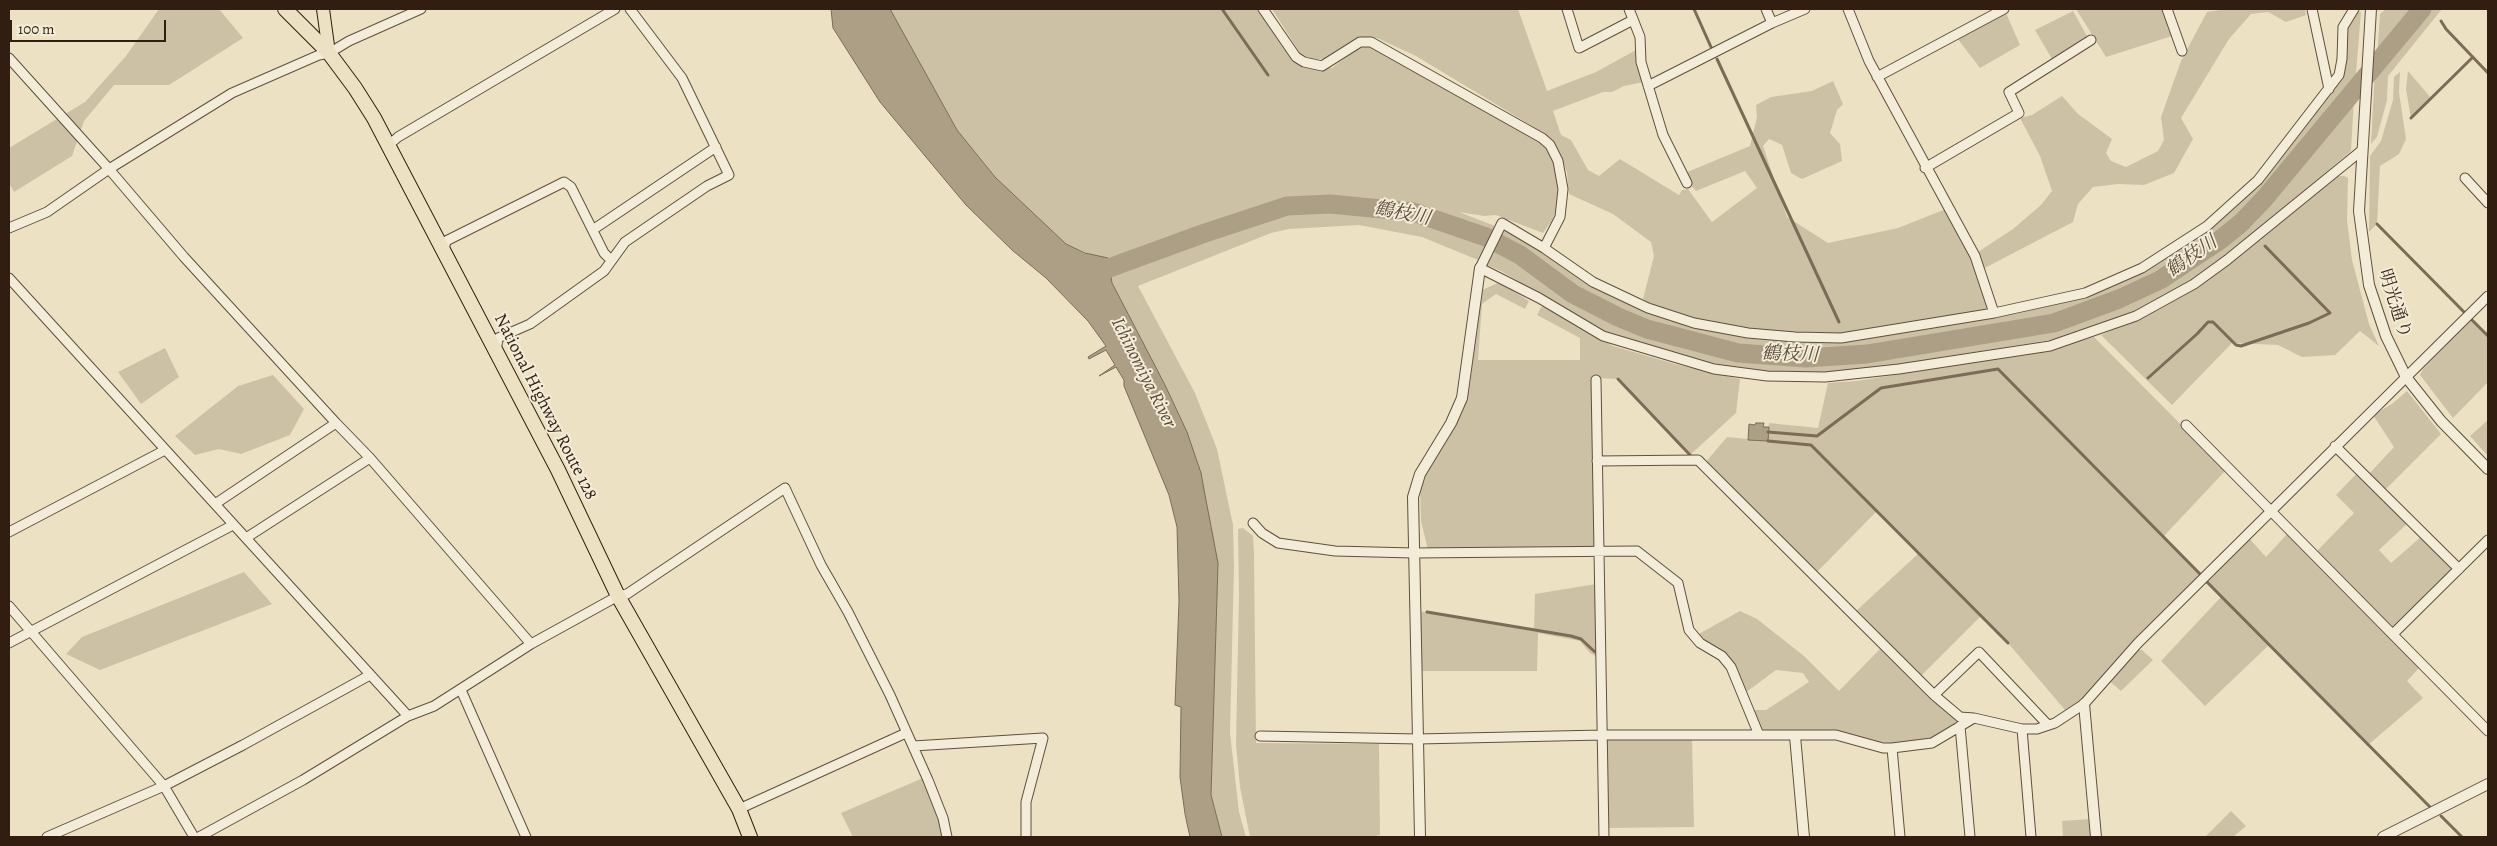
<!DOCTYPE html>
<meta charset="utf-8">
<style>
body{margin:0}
#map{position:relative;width:2497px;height:846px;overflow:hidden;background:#ece2c3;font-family:Alegreya,serif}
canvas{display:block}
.frame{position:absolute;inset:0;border:10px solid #321e11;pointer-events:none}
.scale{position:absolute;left:10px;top:20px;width:156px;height:22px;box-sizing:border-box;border:2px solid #321e11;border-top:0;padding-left:6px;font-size:15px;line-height:18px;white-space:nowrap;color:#321e11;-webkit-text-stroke:4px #f3ecd8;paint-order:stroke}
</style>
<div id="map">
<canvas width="2497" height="846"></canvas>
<div class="frame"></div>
<div class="scale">100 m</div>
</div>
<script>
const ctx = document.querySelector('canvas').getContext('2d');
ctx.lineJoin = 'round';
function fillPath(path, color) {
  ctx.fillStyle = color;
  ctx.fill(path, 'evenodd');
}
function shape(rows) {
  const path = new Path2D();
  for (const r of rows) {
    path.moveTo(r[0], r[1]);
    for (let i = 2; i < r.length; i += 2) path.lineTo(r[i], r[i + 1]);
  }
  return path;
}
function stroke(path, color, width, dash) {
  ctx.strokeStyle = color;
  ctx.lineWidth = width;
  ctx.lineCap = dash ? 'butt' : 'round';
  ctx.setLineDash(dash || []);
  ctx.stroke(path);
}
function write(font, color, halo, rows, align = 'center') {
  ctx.font = font + ' Alegreya,"Noto Serif JP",serif';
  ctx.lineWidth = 4;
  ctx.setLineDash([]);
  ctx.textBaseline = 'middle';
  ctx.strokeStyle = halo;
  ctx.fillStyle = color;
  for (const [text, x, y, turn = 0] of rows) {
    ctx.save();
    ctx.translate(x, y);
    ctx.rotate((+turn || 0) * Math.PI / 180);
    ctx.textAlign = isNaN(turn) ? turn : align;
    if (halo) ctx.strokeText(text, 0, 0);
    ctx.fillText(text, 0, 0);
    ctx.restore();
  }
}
const green = shape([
 [159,9,219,9,243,38,169,85,114,85,84,121,72,156,14,192,9,183,9,148,85,102,126,56],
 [890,9,1261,9,1300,64,1310,68,1332,68,1358,48,1370,46,1540,141,1556,162,1560,203,1551,222,1543,233,1496,215,1484,216,1459,212,1495,226,1490,236,1441,217,1410,209,1323,200,1289,203,1124,258,1115,259,1096,257,1066,244,995,177,957,130],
 [1272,9,1518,9,1547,91,1596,72,1636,50,1644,82,1624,86,1612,92,1603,92,1553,111,1561,135,1571,140,1588,170,1599,176,1620,159,1679,195,1682,190,1688,189,1712,222,1757,188,1745,171,1696,191,1688,182,1685,173,1750,146,1757,117,1756,105,1771,97,1812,91,1833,81,1843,104,1837,110,1830,133,1840,144,1842,161,1802,179,1791,173,1782,145,1769,139,1763,146,1787,217,1828,243,1898,228,1946,209,1969,254,1978,252,2013,229,2041,205,2052,191,2040,156,2020,118,2032,115,2062,96,2078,114,2112,139,2106,153,2111,161,2126,167,2158,151,2164,140,2161,117,2181,61,2207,12,2226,9,2305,9,2306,15,2286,22,2268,12,2251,14,2229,39,2181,118,2193,139,2174,173,2144,185,2118,184,2093,187,2078,204,2073,222,1977,272,1987,300,1987,308,1983,313,1839,335,1749,331,1692,320,1653,307,1643,299,1654,256,1651,242,1613,214,1569,194,1567,172,1558,149,1532,126,1416,56,1377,38,1364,37,1350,42,1328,58,1313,60,1300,53],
 [2076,9,2163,9,2172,36,2106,57],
 [2386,9,2418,9,2377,58,2380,14],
 [2427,9,2442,9,2388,76,2387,100,2377,137,2371,144,2375,71],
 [2073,11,2087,36,2052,59,2035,30],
 [2355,11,2361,12,2355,86,2246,215,2203,249,2157,277,2118,296,2059,319,1864,351,1816,354,1738,350,1643,324,1609,310,1576,292,1522,252,1499,241,1505,230,1540,248,1590,284,1688,324,1844,339,2024,312,2076,298,2132,276,2239,202,2341,78,2347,26],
 [2006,13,2020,45,1980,68,1957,38],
 [2408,71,2431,98,2411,118,2406,89],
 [2400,72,2399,92,2406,139,2399,154,2380,166,2377,224,2369,232,2370,156,2381,141,2393,100,2394,77],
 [2354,98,2351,151,2241,245,2209,270,2167,295,2131,314,2063,338,1844,373,1762,372,1694,361,1604,332,1501,271,1487,265,1497,245,1572,296,1615,319,1703,349,1733,355,1804,361,1869,356,2048,328,2087,316,2137,295,2226,240,2249,220],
 [2334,176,2344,176,2348,178,2347,220,2352,260,2369,324,2379,346,2360,331,2335,355,2302,357,2278,345,2232,343,2172,405,2101,335,2158,310,2198,287,2240,256],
 [1315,206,1379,209,1411,215,1488,240,1478,260,1422,237,1359,225,1289,229,1271,233,1138,286,1195,393,1217,449,1233,525,1234,567,1230,733,1239,812,1246,837,1222,837,1211,795,1218,563,1187,432,1165,385,1112,283,1110,274,1120,266,1288,209],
 [1500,282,1529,301,1525,309,1496,294,1482,304,1478,360,1580,360,1580,338,1537,315,1541,307,1548,308,1613,346,1675,364,1740,379,1736,413,1690,455,1618,379,1594,378,1595,548,1428,550,1421,521,1420,487,1429,463,1457,422,1466,402,1470,385,1480,291],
 [2470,318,2485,333,2488,330,2488,382,2453,418,2420,375,2423,369],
 [2094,337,2226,470,2163,537,2201,575,2084,698,2065,710,2008,643,1981,616,1920,677,1856,611,1919,553,1877,511,1816,573,1705,463,1727,437,1767,441,1769,423,1818,428,1828,383,1856,381,2041,352],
 [165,348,179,377,141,404,118,372],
 [273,375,304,409,290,435,241,454,219,449,195,455,175,436,238,386],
 [2407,391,2441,434,2385,490,2369,474,2394,447,2373,415,2392,404],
 [2488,420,2488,456,2470,436],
 [2359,471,2409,522,2379,550,2391,563,2422,536,2455,569,2391,630,2316,552,2354,513,2336,495],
 [1243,528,1253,536,1254,554,1256,743,1379,744,1380,835,1370,837,1250,837,1240,787,1236,744,1239,593,1238,529],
 [2289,532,2421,666,2407,681,2423,698,2368,745,2269,645,2205,706,2161,661,2221,597,2204,580,2248,537,2266,557],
 [244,572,272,604,100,670,66,654,82,637],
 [1596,584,1599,658,1590,653,1580,641,1538,633,1537,671,1421,671,1419,611,1534,631,1535,594],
 [1740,611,1757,619,1804,656,1839,691,1880,649,1932,701,1937,702,1956,718,1957,725,1931,739,1900,744,1761,731,1753,710,1766,710,1809,682,1803,673,1776,670,1745,693,1730,663,1697,635],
 [2134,650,2142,650,2153,660,2121,691,2108,680],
 [1692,738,1694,827,1607,828,1606,740],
 [923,778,941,820,945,837,853,837,841,813],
 [2231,811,2246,826,2233,837,2205,837],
 [2090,819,2091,837,2063,837,2062,821]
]);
const water = shape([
 [831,9,890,9,957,130,995,177,1066,244,1085,253,1108,258,1112,283,1165,385,1187,432,1201,473,1205,495,1218,563,1211,795,1222,837,1190,837,1185,814,1180,777,1181,707,1175,705,1179,601,1177,527,1169,495,1124,386,1124,380,1116,367,1099,376,1115,365,1106,350,1089,359,1088,357,1106,346,1088,321,1046,278,1012,250,966,205,880,102,833,28,831,9],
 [1756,423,1764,423,1763,427,1769,427,1768,441,1748,440,1749,424,1755,425,1756,423]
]);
const stream = shape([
 [1222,9,1268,75],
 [1694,9,1711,47],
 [2441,21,2446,29,2488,73],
 [1717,59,1839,322],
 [2411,118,2473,57],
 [2377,224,2464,312],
 [2470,318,2488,336],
 [2148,378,2197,334,2208,322,2213,322,2236,345,2241,346,2309,323,2330,313,2265,246],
 [1618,379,1690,455],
 [1768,432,1817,436,1881,388,1998,369,2201,575],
 [1768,441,1811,445,2008,643],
 [2205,580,2430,807],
 [1427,612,1571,636,1581,639,1595,652],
 [2441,816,2462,837]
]);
const river = shape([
 [1086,280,1109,268,1205,233,1287,206,1330,204,1413,212,1486,237,1520,255,1573,294,1618,317,1647,329,1738,353,1806,358,1867,354,2054,323,2119,299,2160,280,2220,240,2241,223,2264,199,2422,9]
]);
const minor = shape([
 [1263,9,1296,57,1304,62,1322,66,1360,42,1371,42,1542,138,1550,145,1558,161,1563,189,1560,217,1544,248],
 [1567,9,1579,48,1633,20],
 [1629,9,1640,37,1641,62,1663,135,1687,183],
 [1766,9,1772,23],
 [1848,9,1869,61,1975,256,1994,313],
 [2167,9,2182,51],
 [2312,9,2329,89],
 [2354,9,2343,27,2342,59,2339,75,2258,180,2207,226,2142,268,2085,293,1994,313,1841,338,1795,337,1748,333,1694,323,1648,308,1593,282,1544,248,1502,223,1480,268,1539,298,1603,336,1714,369,1767,376,1825,377,1899,369,2050,346,2136,316,2194,284,2227,260,2361,151],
 [9,58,109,169,184,257,336,423,370,458,531,644],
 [1877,77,2004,9],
 [1648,86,1772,23,1805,9],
 [389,145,398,137,615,9],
 [1925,168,2019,113,2009,92,2091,40],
 [2465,178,2488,203],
 [9,228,47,212,109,169,232,93,319,55,329,53,349,41,421,9],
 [594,229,716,147],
 [444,250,446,241,564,182,571,187,604,253,611,260],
 [9,278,408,716],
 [496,352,498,338,530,324,604,271,625,242,707,186,729,175,682,78,630,9],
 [1596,380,1604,837],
 [2186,425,2488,731],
 [2335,446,2459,569],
 [1597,461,1698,460,1934,695,1960,717,1974,718,2022,729,2037,729,2055,723,2084,704,2138,643,2488,296],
 [215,504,336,423],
 [1253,523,1262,533,1278,543,1335,551,1413,553,1637,551,1678,583,1689,630,1700,643,1722,656,1731,667,1759,735],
 [9,532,165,450],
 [246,538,370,458],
 [9,606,164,786,194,837],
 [2393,634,2488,540],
 [9,643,233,525],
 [461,690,526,837],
 [1934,695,1979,652,2048,725],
 [1960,726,1970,837],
 [2022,729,2031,837],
 [1260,736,1418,739,1602,735,1836,735,1883,748,1892,748,1932,743,1974,718],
 [913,746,1043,738,1026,802,1026,837],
 [1892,748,1900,837],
 [739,809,906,733],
 [47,837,164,786,243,745,370,675],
 [199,837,303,780,408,716,434,706,531,644,618,596,627,594,785,488,821,565,848,612,890,695,928,780,943,818,947,837]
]);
const tertiary = shape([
 [2371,9,2359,211,2369,285,2386,336,2406,377,2441,421,2488,469],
 [2084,704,2096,837],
 [1795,736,1804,837],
 [1420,837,1413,497,1420,474,1451,423,1462,398,1480,268],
 [2383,837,2488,784]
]);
const primary = shape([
 [323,9,329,53]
]);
const trunk = shape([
 [285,9,329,53,355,88,374,118,558,470,618,596,739,809,750,837]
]);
const streetNames = [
 ["明光通り",2394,304,72],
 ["National Highway Route 128",545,407,63]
];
const waterNames = [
 ["鶴枝川",1402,214,11],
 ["鶴枝川",2192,257,-35],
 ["鶴枝川",1790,355,2],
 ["Ichinomiya River",1143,373,63]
];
fillPath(green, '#ccc1a5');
fillPath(water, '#ad9f86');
stroke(water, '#7c6b57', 1);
stroke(stream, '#7c6b57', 3);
stroke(river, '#ad9f86', 19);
stroke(minor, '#604f3e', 11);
stroke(tertiary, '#604f3e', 12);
stroke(primary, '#321e11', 14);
stroke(trunk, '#321e11', 16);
stroke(minor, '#f3ecd8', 9);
stroke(tertiary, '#f3ecd8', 10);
stroke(primary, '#ece2c3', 12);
stroke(trunk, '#ece2c3', 14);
write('18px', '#321e11', '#f3ecd8', streetNames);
write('italic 19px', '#5d4b3a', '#f3ecd8', waterNames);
</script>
